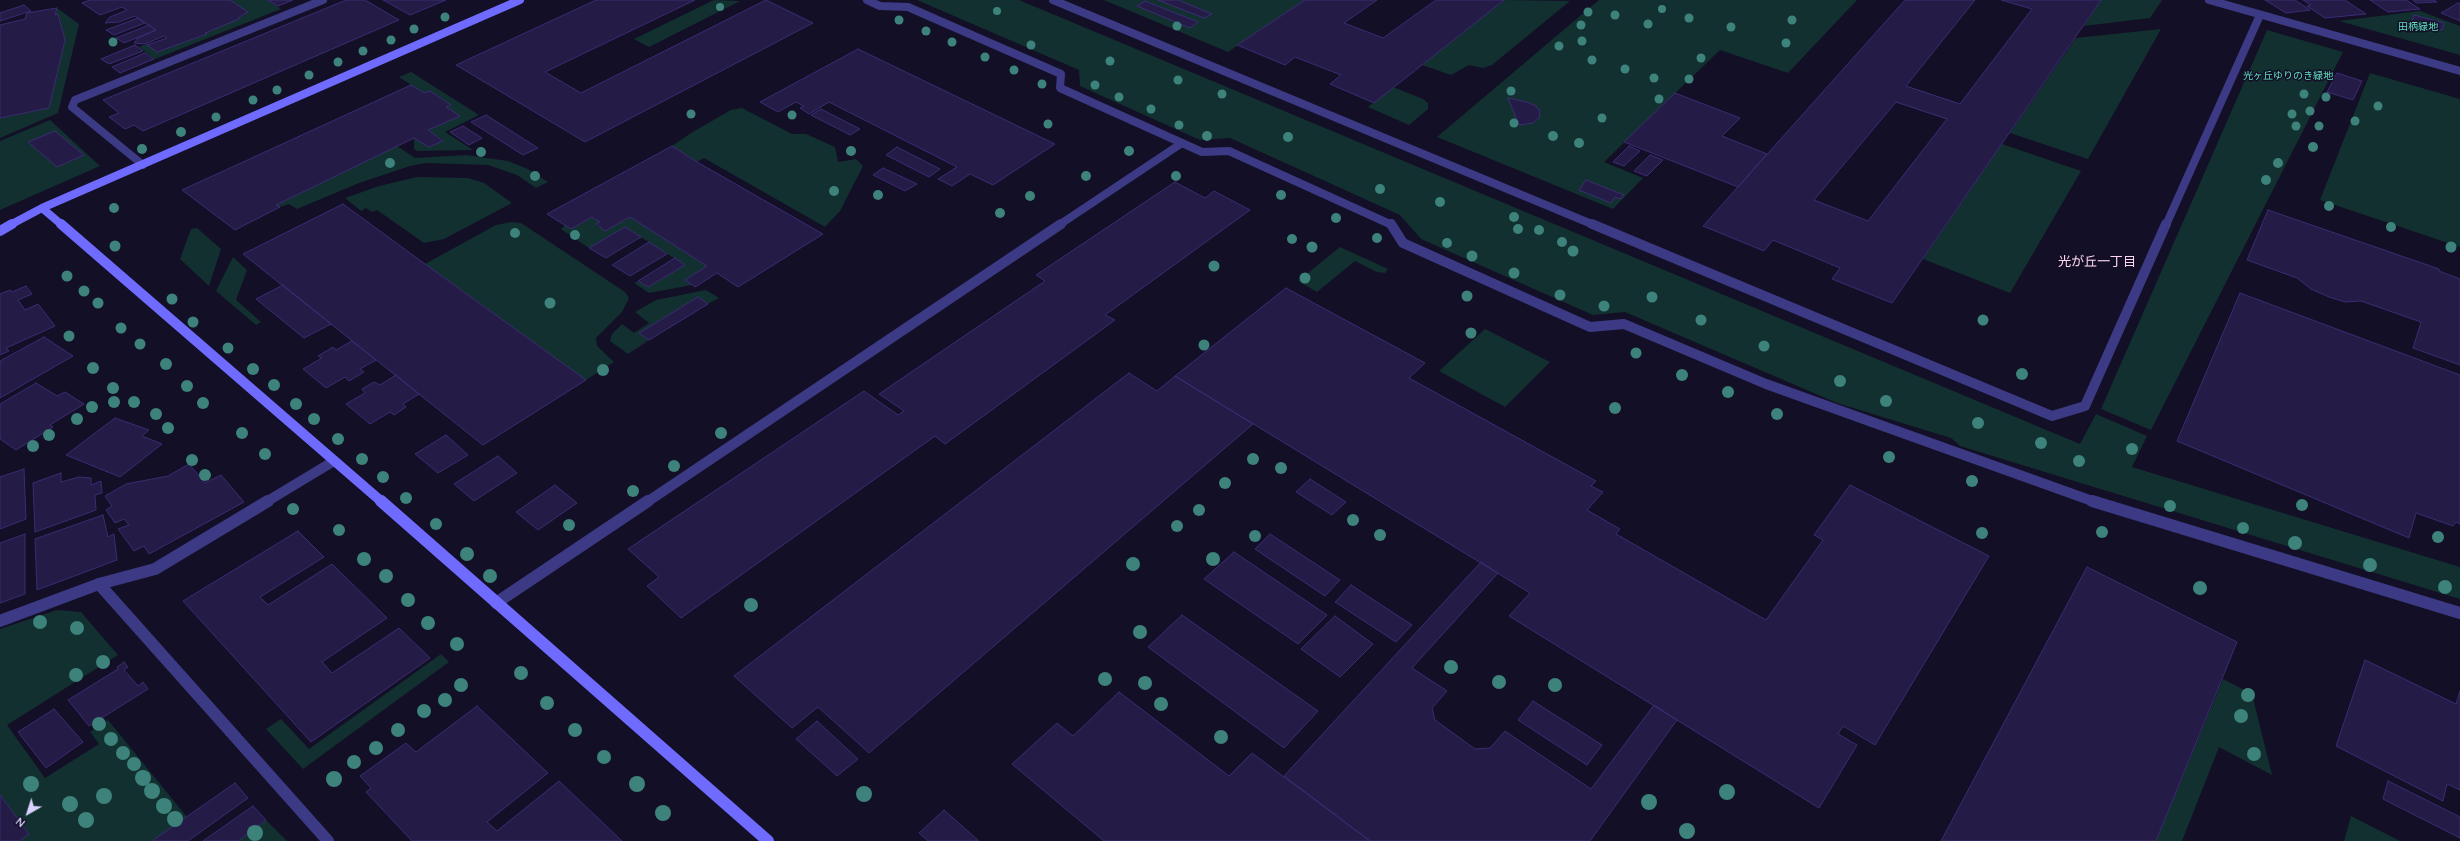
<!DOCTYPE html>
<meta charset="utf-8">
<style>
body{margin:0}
#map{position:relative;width:2460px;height:841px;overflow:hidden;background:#130f26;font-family:Quicksand,sans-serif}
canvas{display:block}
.north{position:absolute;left:8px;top:793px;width:40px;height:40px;-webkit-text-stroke:3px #130f26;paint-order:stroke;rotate:219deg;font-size:11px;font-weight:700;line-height:16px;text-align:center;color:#d9d4ff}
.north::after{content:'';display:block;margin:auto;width:14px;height:18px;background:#d9d4ff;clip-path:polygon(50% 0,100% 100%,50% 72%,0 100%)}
</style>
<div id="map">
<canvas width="2460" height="841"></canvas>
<div class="north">N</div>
</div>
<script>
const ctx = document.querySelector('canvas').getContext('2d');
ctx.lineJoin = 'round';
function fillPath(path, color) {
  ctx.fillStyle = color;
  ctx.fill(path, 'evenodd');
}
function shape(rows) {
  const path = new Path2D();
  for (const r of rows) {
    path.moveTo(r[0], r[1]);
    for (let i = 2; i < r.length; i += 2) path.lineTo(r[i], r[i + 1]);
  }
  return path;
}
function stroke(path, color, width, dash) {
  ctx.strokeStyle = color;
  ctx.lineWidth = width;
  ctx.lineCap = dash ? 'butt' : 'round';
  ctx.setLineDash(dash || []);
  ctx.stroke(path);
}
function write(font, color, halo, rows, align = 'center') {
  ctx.font = font + ' Quicksand,"Noto Sans JP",sans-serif';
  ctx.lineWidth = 3;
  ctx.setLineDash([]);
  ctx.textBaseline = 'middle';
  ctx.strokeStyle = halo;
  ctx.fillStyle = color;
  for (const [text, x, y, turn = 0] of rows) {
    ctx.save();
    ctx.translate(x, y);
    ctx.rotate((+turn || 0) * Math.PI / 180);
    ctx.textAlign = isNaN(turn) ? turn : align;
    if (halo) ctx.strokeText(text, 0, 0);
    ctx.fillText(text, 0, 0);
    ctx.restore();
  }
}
const green = shape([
 [230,0,268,0,281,9,155,59,139,47,147,44,157,52,207,34,205,33,245,15],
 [714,0,740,1,649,47,634,39],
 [917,0,1019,0,2080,444,2096,414,2147,436,2132,467,2460,567,2460,599,1960,446,1951,438,1837,403,1625,312,1593,315,1421,239,1400,215,1230,138,1200,140,1080,86,1079,70],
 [1104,0,1305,0,1228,52],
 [1504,0,1570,1,1492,65,1483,68,1469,65,1451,75,1422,65],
 [1599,0,1857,0,1788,73,1720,50,1604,162,1643,178,1613,209,1437,137],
 [2101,0,2162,0,2150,18,2084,26],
 [57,8,79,24,58,113,0,138,0,118,49,108,65,40,58,14,55,15],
 [2420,11,2460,26,2460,55,2339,21],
 [2161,29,2088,159,2010,133,2076,38],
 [2267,30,2343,52,2151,430,2101,409],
 [411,72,479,115,445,132,473,150,417,151,414,149,414,138,429,147,443,140,428,130,459,116,446,107,451,105,430,91,424,93,399,77],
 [2370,73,2460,99,2460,247,2320,200],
 [1393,87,1423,99,1428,103,1428,109,1409,125,1368,107],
 [742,108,792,134,806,134,835,147,838,162,856,159,863,166,840,211,825,227,704,158,697,162,672,146,691,133,731,110],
 [50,120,100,166,0,210,0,141],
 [2002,144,2081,171,2010,293,1923,259],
 [397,146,415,158,466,155,508,161,528,169,548,182,536,188,517,175,488,165,426,163,410,166,359,183,297,209,289,204,280,207,276,205],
 [417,177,468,178,484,183,512,203,444,239,424,243,377,210,372,212,366,208,361,211,345,198,379,186],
 [592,217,600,222,596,225,605,230,630,217,707,266,685,280,692,285,649,293,634,283,638,281,648,287,685,265,625,227,589,248,561,229,565,225,571,229],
 [511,222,521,223,625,292,629,298,622,312,596,338,597,346,614,362,586,380,425,264,496,225],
 [197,228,221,249,209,286,180,259,191,229],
 [1340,247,1388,269,1385,273,1377,272,1355,261,1317,292,1298,281],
 [233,257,247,270,236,300,261,322,256,325,216,291],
 [706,290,719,298,708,304,698,297,639,333,649,340,628,354,610,341,612,334,622,324,634,333,649,323,635,312,656,300],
 [1485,329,1550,362,1505,407,1439,371],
 [57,610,81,612,118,655,7,725,45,778,99,744,90,732,108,720,187,817,152,841,19,841,29,834,0,795,0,629],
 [441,654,449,662,303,769,266,729,281,719,309,749],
 [2223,679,2252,694,2272,775,2219,747,2182,841,2156,841],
 [2351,816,2400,841,2344,841],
 [266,820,287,841,238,841]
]);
const building = shape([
 [90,0,230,0,248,12,238,18,239,19,205,33,207,34,157,52,147,45,167,38,164,36,145,44,134,43,138,38,156,30,135,16,119,22,105,23,110,17,127,10,122,7,100,15,82,3,90,0],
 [268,0,293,0,278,6,268,0],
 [346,0,365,0,399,20,143,131,134,125,125,129,109,117,119,113,103,100,346,0],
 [383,0,446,0,410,15,383,0],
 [596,0,695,0,545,72,581,93,766,0,813,23,585,142,456,65,596,0],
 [1158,0,1178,0,1212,14,1204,18,1158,0],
 [1305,0,1377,0,1344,23,1383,38,1436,0,1504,0,1374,103,1330,84,1341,75,1295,57,1285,65,1237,45,1305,0],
 [1905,0,1975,0,1906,86,1960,104,2032,9,2001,0,2101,0,1892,303,1832,279,1840,268,1773,240,1764,251,1703,226,1905,0],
 [1896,102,1947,119,1868,221,1814,200,1896,102],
 [2265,0,2295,0,2310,10,2286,13,2265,0],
 [2303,0,2345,0,2366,14,2325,18,2307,6,2311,5,2303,0],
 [2370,0,2406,0,2420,9,2388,12,2370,0],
 [2413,0,2434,0,2437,2,2416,3,2413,0],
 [1145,1,1198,22,1190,28,1137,6,1145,1],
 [2458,3,2460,4,2460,21,2441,13,2458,3],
 [24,5,31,11,0,21,0,13,24,5],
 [57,8,55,15,58,14,65,40,49,108,0,118,0,25,25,19,27,13,57,8],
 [2414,15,2444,23,2442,30,2412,22,2414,15],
 [138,18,145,23,114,35,106,30,138,18],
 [149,25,156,30,124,43,116,38,149,25],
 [135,45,143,51,109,64,101,59,135,45],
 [858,49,1055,144,993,185,970,174,952,186,938,179,957,167,829,102,809,114,800,108,804,106,796,102,778,112,760,102,858,49],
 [145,53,154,59,120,73,112,67,145,53],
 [2337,73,2362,81,2353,100,2327,92,2337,73],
 [411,85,424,93,430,91,451,105,446,107,460,116,428,130,443,141,429,147,414,138,276,205,280,207,235,230,182,190,411,85],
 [1675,93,1740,118,1722,136,1767,154,1738,187,1624,142,1675,93],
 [1508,98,1527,102,1536,106,1540,111,1539,118,1533,123,1519,125,1508,98],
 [821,109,860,129,850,135,811,115,821,109],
 [486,115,538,148,523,155,471,122,486,115],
 [463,126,482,138,469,145,450,132,463,126],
 [55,131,84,155,57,167,28,142,55,131],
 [672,146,697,162,823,234,738,287,717,273,695,287,685,280,707,266,630,217,605,231,596,224,600,222,592,217,571,229,547,214,672,146],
 [1629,146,1640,151,1624,166,1613,162,1629,146],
 [897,147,940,169,929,177,886,155,897,147],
 [1650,155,1663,160,1647,176,1634,171,1650,155],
 [883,168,917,184,905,191,873,175,883,168],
 [1586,180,1624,195,1620,199,1615,197,1611,203,1579,190,1586,180],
 [1175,182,1205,198,1214,191,1250,210,1105,315,1115,320,945,444,935,436,681,618,647,586,659,577,628,549,864,391,898,415,904,411,879,394,1045,281,1036,275,1175,182],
 [343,204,425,264,586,380,483,445,243,254,343,204],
 [2268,210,2439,269,2439,271,2460,279,2460,365,2413,348,2421,322,2361,301,2345,302,2329,297,2311,289,2297,278,2247,260,2268,210],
 [625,227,641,237,606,258,589,248,625,227],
 [649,242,667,254,630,276,612,265,649,242],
 [675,258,685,265,648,287,638,281,675,258],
 [283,285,331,324,304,338,256,299,283,285],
 [26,286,32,294,18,300,25,310,38,304,55,326,6,348,9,351,0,355,0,294,10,290,12,292,26,286],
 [1286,288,1425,363,1409,378,1596,481,1591,486,1603,492,1587,510,1620,529,1616,534,1766,620,1823,540,1814,535,1850,485,1989,556,1875,745,1843,726,1838,734,1857,745,1819,808,1509,616,1530,593,1175,376,1286,288],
 [2240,293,2460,375,2460,524,2456,522,2453,526,2416,513,2409,538,2177,441,2240,293],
 [698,297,708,304,649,340,639,333,698,297],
 [44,337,73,356,0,398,0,361,44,337],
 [352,341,376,360,360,369,364,372,349,381,345,377,326,388,303,369,322,358,318,356,333,347,336,350,352,341],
 [1129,373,1157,391,1175,376,1253,424,869,753,818,707,792,728,734,676,1129,373],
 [396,375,419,394,403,404,406,407,394,415,390,412,370,424,346,404,365,393,362,389,374,382,380,385,396,375],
 [36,383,57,396,65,392,84,404,50,425,53,427,16,450,0,439,0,404,36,383],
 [115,418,149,430,142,436,162,444,120,477,66,455,115,418],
 [446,435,468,455,438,473,415,454,446,435],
 [498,456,517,473,474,501,454,484,498,456],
 [189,464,205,483,221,475,244,502,149,554,144,546,134,551,118,529,129,525,124,519,115,523,106,510,112,506,105,496,126,484,168,476,189,464],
 [24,469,26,519,0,529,0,477,24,469],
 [61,473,61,482,79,477,91,478,91,485,101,481,102,493,95,495,96,510,35,532,33,483,61,473],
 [1310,479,1346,502,1332,515,1296,492,1310,479],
 [555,485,577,503,538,530,516,512,555,485],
 [103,515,108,537,114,534,117,560,37,590,35,539,103,515],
 [298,531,324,557,260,597,268,605,332,564,387,618,322,662,332,673,399,628,430,658,311,742,183,601,298,531],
 [25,534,25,594,0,603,0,543,25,534],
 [1270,534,1340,580,1325,596,1255,549,1270,534],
 [1234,552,1327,615,1298,644,1204,579,1234,552],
 [1481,562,1498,573,1412,668,1447,691,1432,708,1435,720,1475,749,1490,748,1505,731,1591,789,1654,705,1677,720,1590,841,1370,841,1284,776,1481,562],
 [2087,567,2237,642,2156,841,1941,841,2087,567],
 [1351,585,1412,625,1396,642,1335,602,1351,585],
 [1182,615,1318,711,1284,748,1148,647,1182,615],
 [1335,616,1373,644,1340,677,1301,649,1335,616],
 [2365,660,2456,704,2460,691,2460,790,2447,784,2443,801,2336,746,2365,660],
 [124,662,128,667,124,670,138,686,143,682,148,689,89,726,68,700,118,669,117,667,124,662],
 [1119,692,1229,776,1252,753,1370,841,1104,841,1012,764,1057,723,1073,736,1119,692],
 [1533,701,1602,745,1587,765,1518,720,1533,701],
 [477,706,548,773,487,822,497,831,559,781,622,841,412,841,366,792,371,788,360,776,406,743,416,752,477,706],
 [54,709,83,742,46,768,18,732,54,709],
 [817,721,858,759,837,776,796,739,817,721],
 [2388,781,2460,817,2460,838,2383,799,2388,781],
 [235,783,248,798,188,841,152,841,235,783],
 [0,795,29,834,19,841,0,841,0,795],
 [253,806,266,820,238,841,203,841,253,806],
 [944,810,979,841,928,841,919,833,944,810]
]);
const laneFar2 = shape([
 [1053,0,1594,225],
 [1059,225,1182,143],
 [2166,225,2260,15]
]);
const laneFar1 = shape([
 [1592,224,2052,416,2085,406,2166,224],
 [647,502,1061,224]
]);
const lane = shape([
 [99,584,328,841],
 [496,603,648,501]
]);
const streetFar2 = shape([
 [867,0,880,6,908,7,1061,74,1060,88,1202,152,1229,151,1392,225],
 [2209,0,2460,71],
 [143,165,72,107,75,100,323,0]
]);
const streetFar1 = shape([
 [1391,224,1403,243,1590,327,1624,324,1766,384,2095,502],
 [266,502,334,461]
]);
const street = shape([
 [2092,501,2460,613],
 [0,621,99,584,155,569,268,501]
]);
const secondaryFar2 = shape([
 [42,208,62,225],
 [10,225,42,208,520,0]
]);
const secondaryFar1 = shape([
 [61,224,382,502],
 [0,231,12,224]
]);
const secondary = shape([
 [381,501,768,841]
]);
const trees = [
 [720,7,4],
 [1662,9,4],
 [997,11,4],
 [1588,12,4.5],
 [1615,15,4.5],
 [445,17,4.5],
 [1689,18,4.5],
 [899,20,4.5],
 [1792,20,4.5],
 [1648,24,4.5],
 [1581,25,4.5],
 [1177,26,4.5],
 [1731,27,4.5],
 [414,29,4.5],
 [926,31,4.5],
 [391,40,4.5],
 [1582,41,4.5],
 [113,42,4.5],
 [952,42,4.5],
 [1786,43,4.5],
 [1031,45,4.5],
 [1559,46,4.5],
 [363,51,4.5],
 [985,57,4.5],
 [1701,58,4.5],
 [1592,60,4.5],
 [1110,61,4.5],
 [338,62,4.5],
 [1625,69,4.5],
 [1014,70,4.5],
 [309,75,4.5],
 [1654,78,4.5],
 [1689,79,4.5],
 [1178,80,4.5],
 [1042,84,4.5],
 [1095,85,4.5],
 [277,90,4.5],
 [1511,91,4.5],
 [1222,94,4.5],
 [2304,94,4.5],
 [1119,97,4.5],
 [2326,97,4.5],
 [1659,99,4.5],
 [253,100,4.5],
 [2378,106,4.5],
 [1151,109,4.5],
 [2310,111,4.5],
 [691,114,4.5],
 [2292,114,4.5],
 [792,115,4.5],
 [216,117,4.5],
 [1602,118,4.5],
 [2355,121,4.5],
 [1514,123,4.5],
 [1048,124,4.5],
 [1179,125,4.5],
 [2296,126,4.5],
 [2319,126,4.5],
 [181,132,5],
 [1207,136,5],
 [1553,136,5],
 [1288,137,5],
 [1579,143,5],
 [2313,147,5],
 [142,149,5],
 [851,151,5],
 [1129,151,5],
 [481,152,5],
 [390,163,5],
 [2278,163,5],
 [535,176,5],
 [1086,176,5],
 [1176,176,5],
 [2266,180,5],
 [1380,189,5],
 [834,191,5],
 [878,195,5],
 [1281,195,5],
 [1030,196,5],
 [1440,202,5],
 [2329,206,5],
 [114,208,5],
 [1000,213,5],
 [1514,217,5],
 [1336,218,5],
 [2391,227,5],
 [1518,229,5],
 [1539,230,5],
 [515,233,5],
 [575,235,5],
 [1377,238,5],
 [1292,239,5],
 [1562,242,5],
 [1447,243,5],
 [115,246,5.5],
 [1312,247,5.5],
 [2451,247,5.5],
 [1573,251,5.5],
 [1472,256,5.5],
 [1214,266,5.5],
 [1514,273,5.5],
 [67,276,5.5],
 [1305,278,5.5],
 [84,291,5.5],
 [1560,295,5.5],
 [1467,296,5.5],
 [1652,297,5.5],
 [172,299,5.5],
 [98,303,5.5],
 [550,303,5.5],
 [1604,306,5.5],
 [1701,320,5.5],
 [1983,320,5.5],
 [193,322,5.5],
 [121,328,5.5],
 [1471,333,5.5],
 [69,336,5.5],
 [140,344,5.5],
 [1204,345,5.5],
 [1764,346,5.5],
 [228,348,5.5],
 [1636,353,5.5],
 [166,364,6],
 [93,368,6],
 [253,369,6],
 [603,370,6],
 [2022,374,6],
 [1682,375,6],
 [1840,381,6],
 [274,385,6],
 [187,386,6],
 [113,388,6],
 [1728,392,6],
 [1886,401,6],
 [114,402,6],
 [134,402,6],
 [203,403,6],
 [296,404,6],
 [92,407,6],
 [1615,408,6],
 [156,414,6],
 [1777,414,6],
 [77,419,6],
 [314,419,6],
 [1978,423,6],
 [168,428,6],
 [242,433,6],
 [721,433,6],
 [49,435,6],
 [338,439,6],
 [2041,443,6],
 [33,446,6],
 [2132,449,6],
 [265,454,6],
 [1889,457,6],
 [362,459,6],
 [1253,459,6],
 [192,460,6],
 [2079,461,6],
 [674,466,6],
 [1281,468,6],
 [205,475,6],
 [383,477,6],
 [1972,481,6],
 [1225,483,6],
 [633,491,6],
 [406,498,6],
 [2302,505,6],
 [2170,506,6],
 [293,509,6],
 [1199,510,6],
 [1353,520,6],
 [436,524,6],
 [569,525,6],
 [1177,526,6],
 [2243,528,6],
 [339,530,6],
 [2102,532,6],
 [1982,533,6],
 [1380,535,6],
 [1255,536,6],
 [2438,537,6],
 [2295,543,7],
 [467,554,7],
 [364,559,7],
 [1213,559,7],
 [1133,564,7],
 [2370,565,7],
 [386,576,7],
 [490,576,7],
 [2445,587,7],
 [2200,588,7],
 [408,600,7],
 [751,605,7],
 [40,622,7],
 [428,623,7],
 [77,628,7],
 [1140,632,7],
 [457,644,7],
 [103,662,7],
 [1451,667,7],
 [521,673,7],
 [76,675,7],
 [1105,679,7],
 [1499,682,7],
 [1145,683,7],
 [461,685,7],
 [1555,685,7],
 [2248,695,7],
 [445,700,7],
 [547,703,7],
 [1161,704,7],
 [424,711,7],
 [2241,716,7],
 [99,724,7],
 [398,730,7],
 [575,730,7],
 [1221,737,7],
 [111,739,7],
 [376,748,7],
 [123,753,7],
 [2254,754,7],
 [604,757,7],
 [354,762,7],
 [134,764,7],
 [143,778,8],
 [334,779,8],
 [31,784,8],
 [637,784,8],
 [152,791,8],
 [1727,792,8],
 [864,794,8],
 [104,796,8],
 [1649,802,8],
 [70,804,8],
 [164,806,8],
 [663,813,8],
 [175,819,8],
 [86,820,8],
 [1687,831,8],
 [255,833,8]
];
const farParknames = [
 ["田柄緑地",2418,27],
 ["光ヶ丘ゆりのき緑地",2288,76]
];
const neighbourhoodNames = [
 ["光が丘一丁目",2097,262]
];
fillPath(green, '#12302f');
fillPath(building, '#241b47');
stroke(building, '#3b2d73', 1);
stroke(laneFar2, '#3d3a85', 8);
stroke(laneFar1, '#3d3a85', 10);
stroke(lane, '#3d3a85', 12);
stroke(streetFar2, '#3d3a85', 8);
stroke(streetFar1, '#3d3a85', 10);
stroke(street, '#3d3a85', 12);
stroke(secondaryFar2, '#6f6bff', 8);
stroke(secondaryFar1, '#6f6bff', 10);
stroke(secondary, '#6f6bff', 12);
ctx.fillStyle = '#3d827b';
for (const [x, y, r] of trees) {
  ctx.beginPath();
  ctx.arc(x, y, r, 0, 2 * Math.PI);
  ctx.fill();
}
write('10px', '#5fe0c0', '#130f26', farParknames);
write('13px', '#ffd6f0', '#130f26', neighbourhoodNames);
</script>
